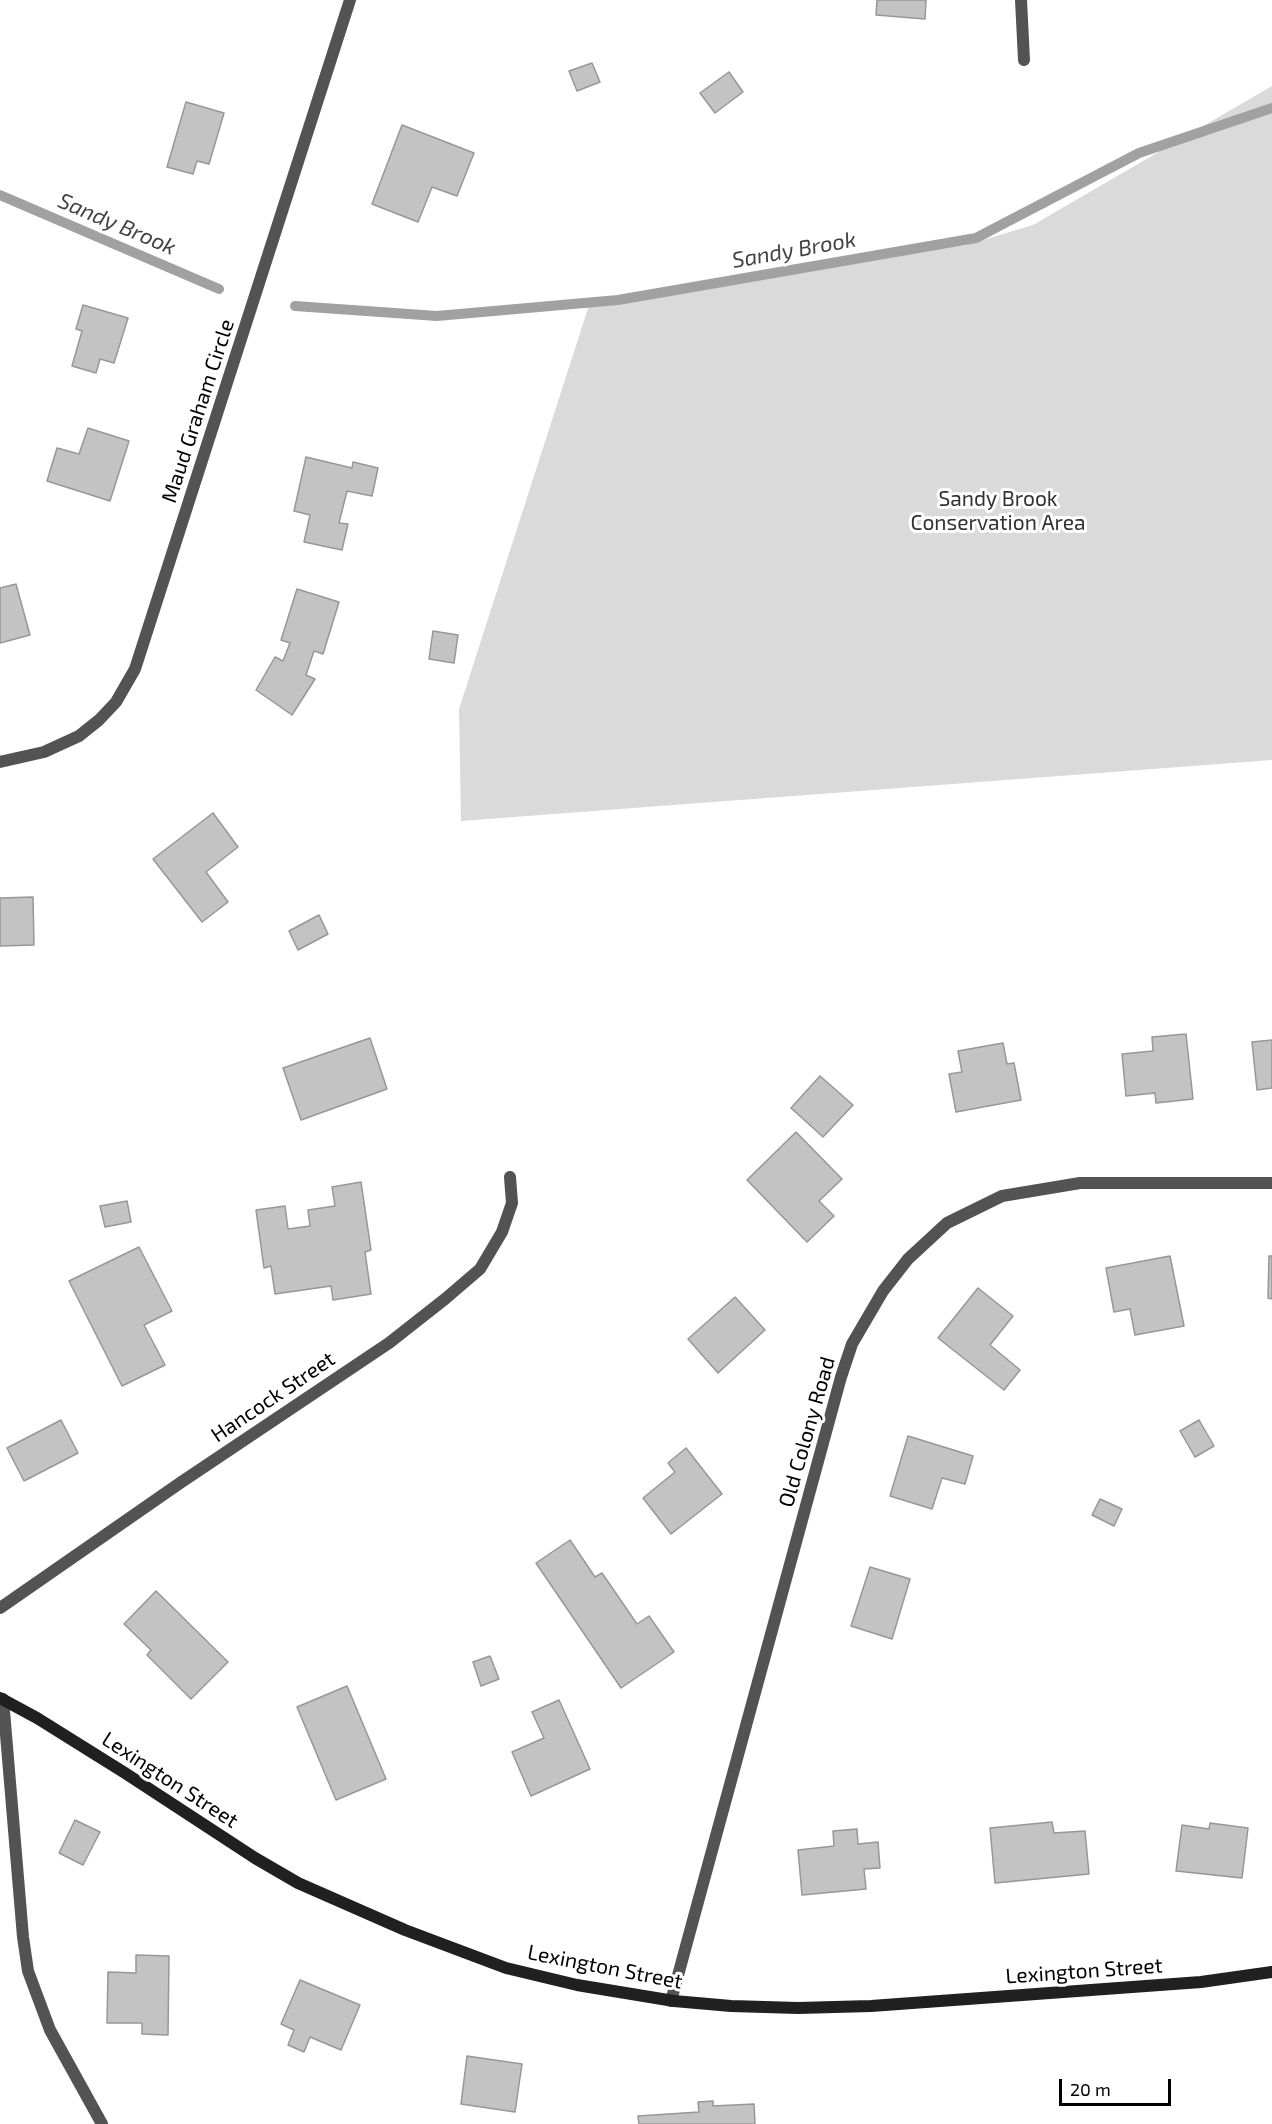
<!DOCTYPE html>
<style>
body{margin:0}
#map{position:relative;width:1272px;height:2124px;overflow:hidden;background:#fff;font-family:"Exo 2",sans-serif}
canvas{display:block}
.scale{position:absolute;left:1059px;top:2079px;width:112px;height:27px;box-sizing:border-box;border:3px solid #000;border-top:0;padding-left:8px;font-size:18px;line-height:21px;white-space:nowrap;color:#000;-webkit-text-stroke:4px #fff;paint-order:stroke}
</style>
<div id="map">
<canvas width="1272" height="2124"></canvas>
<div class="scale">20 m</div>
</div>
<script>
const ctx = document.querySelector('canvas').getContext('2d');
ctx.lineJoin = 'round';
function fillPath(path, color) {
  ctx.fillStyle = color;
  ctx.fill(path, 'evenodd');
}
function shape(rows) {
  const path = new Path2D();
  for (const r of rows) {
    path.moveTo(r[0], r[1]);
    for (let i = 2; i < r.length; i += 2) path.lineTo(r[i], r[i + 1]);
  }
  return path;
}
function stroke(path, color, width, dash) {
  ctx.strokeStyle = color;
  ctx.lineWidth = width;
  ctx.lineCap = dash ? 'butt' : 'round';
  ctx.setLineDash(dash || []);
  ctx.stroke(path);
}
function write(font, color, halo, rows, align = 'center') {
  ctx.font = font + ' "Exo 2",sans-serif';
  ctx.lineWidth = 6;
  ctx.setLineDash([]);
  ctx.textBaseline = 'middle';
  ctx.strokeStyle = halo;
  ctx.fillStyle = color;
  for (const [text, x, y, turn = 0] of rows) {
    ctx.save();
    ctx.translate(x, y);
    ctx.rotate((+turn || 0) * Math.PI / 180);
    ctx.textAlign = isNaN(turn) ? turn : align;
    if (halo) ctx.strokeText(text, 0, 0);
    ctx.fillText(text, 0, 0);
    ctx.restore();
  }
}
const green = shape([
 [1272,86,1272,760,461,821,459,709,590,302,966,245,1033,225]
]);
const stream = shape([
 [0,195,219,289],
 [295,306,437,316,618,300,976,238,1139,153,1272,108]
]);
const building = shape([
 [877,0,926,0,925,19,876,15,877,0],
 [592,63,600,82,577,91,569,71,592,63],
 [729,72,743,92,715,113,700,93,729,72],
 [186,102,224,113,209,164,197,161,193,174,167,167,186,102],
 [402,125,474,153,457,196,432,187,418,222,372,204,402,125],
 [83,305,128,318,114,363,100,359,96,373,72,366,82,331,76,329,83,305],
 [88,428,129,441,110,501,47,481,57,448,79,454,88,428],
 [306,457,352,468,353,462,378,468,372,496,347,491,339,523,348,524,342,550,304,542,310,515,294,511,306,457],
 [16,584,30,635,0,643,0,588,16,584],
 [297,589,339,602,323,654,314,651,306,675,315,679,292,715,256,690,275,657,283,661,290,643,281,640,297,589],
 [433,631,458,635,454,663,429,659,433,631],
 [213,813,238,847,206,872,228,902,202,922,153,859,213,813],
 [33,897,34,945,0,946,0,898,33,897],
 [319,915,328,934,298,950,289,931,319,915],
 [1186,1034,1193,1099,1156,1103,1155,1093,1126,1096,1122,1054,1153,1051,1152,1037,1186,1034],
 [370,1038,387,1089,301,1120,283,1068,370,1038],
 [1272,1040,1272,1088,1257,1090,1252,1042,1272,1040],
 [1003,1043,1007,1064,1014,1063,1021,1100,956,1112,949,1074,962,1072,958,1051,1003,1043],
 [820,1076,853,1105,823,1137,791,1108,820,1076],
 [796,1132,842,1179,819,1201,834,1216,807,1242,747,1180,796,1132],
 [361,1182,371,1250,365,1252,371,1294,333,1300,331,1286,275,1294,271,1266,264,1268,256,1210,285,1206,288,1229,310,1226,308,1210,335,1206,332,1187,361,1182],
 [127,1201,131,1222,105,1227,100,1206,127,1201],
 [139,1247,172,1311,144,1325,165,1365,122,1386,69,1281,139,1247],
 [1170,1256,1184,1326,1135,1335,1130,1309,1114,1312,1106,1268,1170,1256],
 [1269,1256,1272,1256,1272,1299,1268,1298,1269,1256],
 [978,1288,1013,1316,990,1345,1020,1370,1004,1390,938,1338,978,1288],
 [735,1297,765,1330,718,1373,688,1339,735,1297],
 [61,1420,78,1453,24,1481,7,1448,61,1420],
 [1199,1420,1214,1446,1195,1457,1180,1431,1199,1420],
 [908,1436,973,1456,965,1484,942,1478,932,1509,890,1496,908,1436],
 [686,1448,722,1494,671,1534,643,1498,675,1472,668,1463,686,1448],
 [1100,1499,1122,1509,1114,1526,1092,1515,1100,1499],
 [570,1540,595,1577,602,1573,637,1624,649,1616,674,1652,621,1688,536,1563,570,1540],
 [870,1567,910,1579,892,1639,851,1626,870,1567],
 [156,1591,228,1662,191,1699,147,1655,151,1650,124,1624,156,1591],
 [490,1656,499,1679,481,1686,473,1662,490,1656],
 [347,1686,386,1779,336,1800,297,1707,347,1686],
 [559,1700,590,1769,531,1796,512,1752,544,1738,532,1712,559,1700],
 [75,1820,100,1832,83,1865,59,1853,75,1820],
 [1052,1822,1054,1833,1085,1831,1089,1874,995,1883,990,1828,1052,1822],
 [1210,1823,1248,1828,1242,1878,1176,1871,1182,1825,1209,1829,1210,1823],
 [857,1829,858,1844,878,1842,880,1868,864,1869,866,1889,802,1895,798,1850,834,1846,833,1831,857,1829],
 [136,1955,169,1956,168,2035,142,2034,142,2023,107,2023,108,1972,136,1973,136,1955],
 [300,1980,360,2005,341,2050,310,2037,304,2052,288,2045,294,2030,281,2024,300,1980],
 [467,2056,522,2064,515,2112,461,2104,467,2056],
 [713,2101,713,2106,754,2104,755,2124,639,2124,638,2116,699,2112,698,2102,713,2101]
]);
const street = shape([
 [1021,0,1024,60],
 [0,762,44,752,79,736,99,720,116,702,135,669,350,0],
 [0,1608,180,1483,389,1343,445,1299,480,1269,502,1232,512,1203,510,1177],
 [3,1699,23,1937,28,1971,50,2030,102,2124],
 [671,2001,841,1377,852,1344,883,1291,908,1259,947,1223,1002,1196,1080,1183,1272,1183]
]);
const secondary = shape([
 [0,1698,37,1718,125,1773,255,1858,298,1883,405,1930,506,1968,577,1985,674,2001,731,2006,798,2008,871,2006,1201,1982,1272,1972]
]);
const streetNames = [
 ["Maud Graham Circle",198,411,-72],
 ["Hancock Street",273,1397,-34],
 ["Old Colony Road",807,1432,-74],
 ["Lexington Street",170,1780,33],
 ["Lexington Street",605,1967,11],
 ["Lexington Street",1084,1971,-4]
];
const parkNames = [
 ["Sandy Brook",998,499],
 ["Conservation Area",998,523]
];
const waterNames = [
 ["Sandy Brook",117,224,23],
 ["Sandy Brook",794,250,-10]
];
fillPath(green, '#dadada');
stroke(stream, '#a1a1a1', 10);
fillPath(building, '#c3c3c3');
stroke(building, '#979797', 1.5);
stroke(street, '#535353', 12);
stroke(secondary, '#202020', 12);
write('21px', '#000', '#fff', streetNames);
write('21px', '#313131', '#fff', parkNames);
write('italic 22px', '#424242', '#fff', waterNames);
</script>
